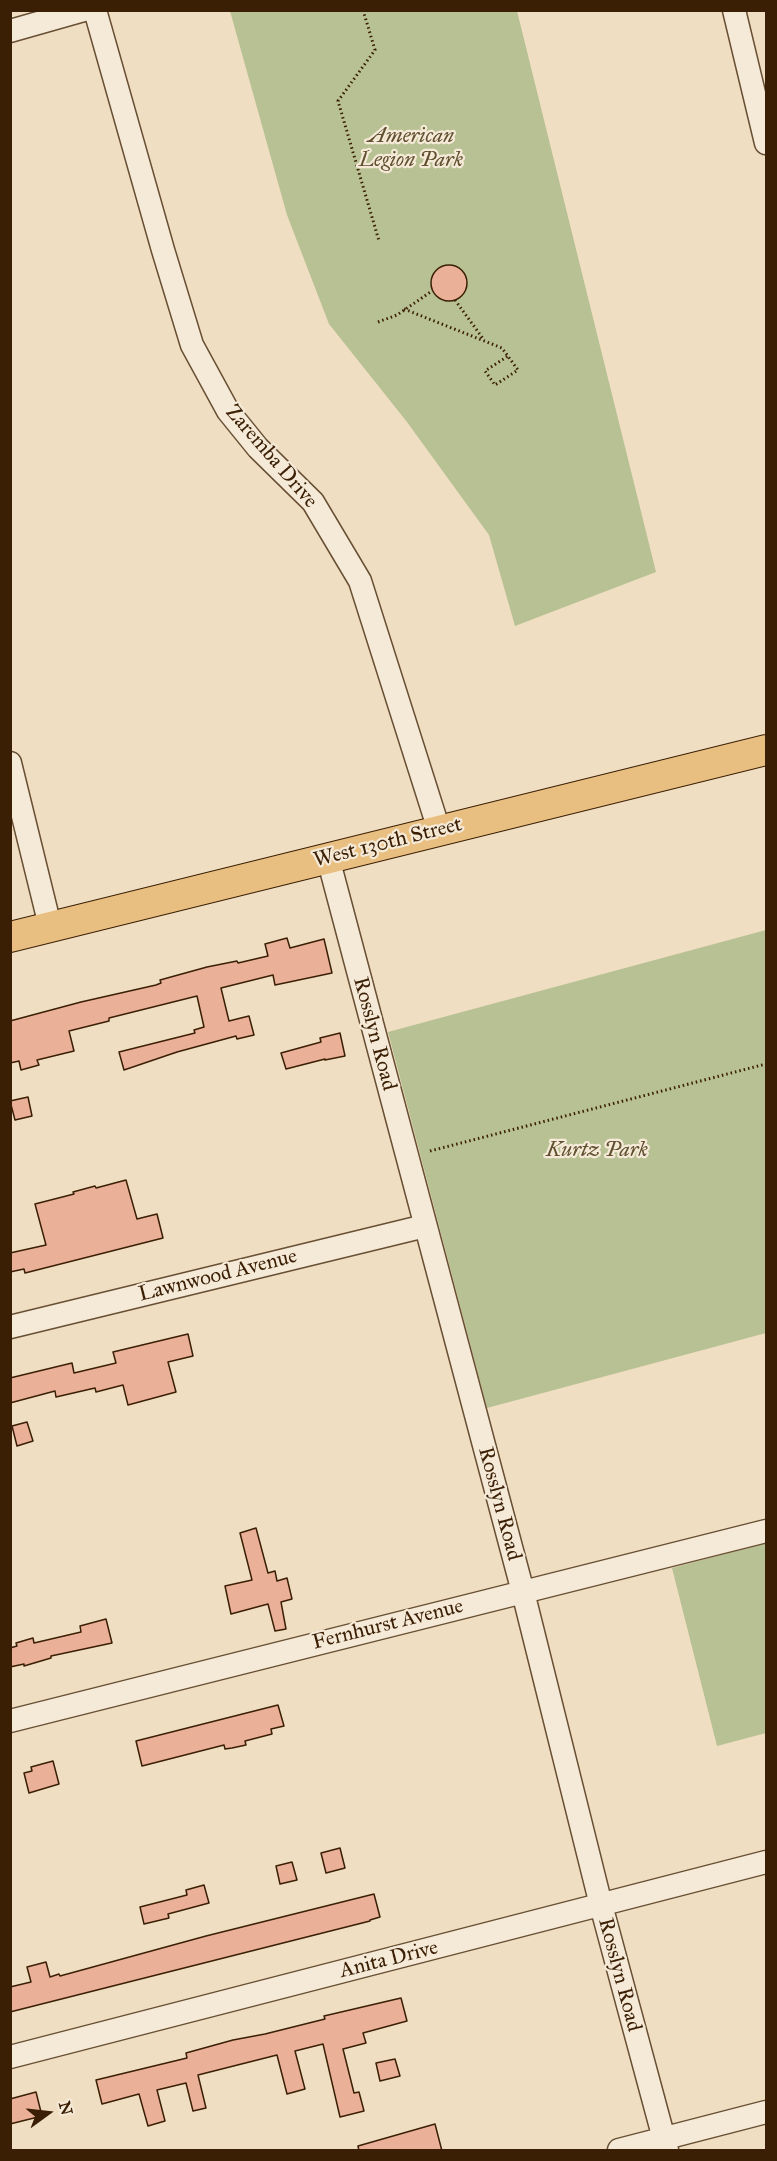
<!DOCTYPE html>
<style>
body{margin:0}
#map{position:relative;width:777px;height:2161px;overflow:hidden;background:#efdec1;font-family:"IM FELL Great Primer",serif}
canvas{display:block}
.frame{position:absolute;inset:0;border:12px solid #3b1f05;pointer-events:none}
.north{position:absolute;left:18px;top:2083px;width:60px;height:60px;-webkit-text-stroke:4px #f5ead7;paint-order:stroke;rotate:75deg;font-size:16px;font-weight:700;line-height:24px;text-align:center;color:#3b1f05}
.north::after{content:'';display:block;margin:auto;width:21px;height:27px;background:#3b1f05;clip-path:polygon(50% 0,100% 100%,50% 72%,0 100%)}
</style>
<div id="map">
<canvas width="777" height="2161"></canvas>
<div class="frame"></div>
<div class="north">N</div>
</div>
<script>
const ctx = document.querySelector('canvas').getContext('2d');
ctx.lineJoin = 'round';
function fillPath(path, color) {
  ctx.fillStyle = color;
  ctx.fill(path, 'evenodd');
}
function shape(rows) {
  const path = new Path2D();
  for (const r of rows) {
    if (r.length === 3) {
      path.moveTo(r[0] + r[2], r[1]);
      path.arc(r[0], r[1], r[2], 0, 2 * Math.PI);
      continue;
    }
    path.moveTo(r[0], r[1]);
    for (let i = 2; i < r.length; i += 2) path.lineTo(r[i], r[i + 1]);
  }
  return path;
}
function stroke(path, color, width, dash) {
  ctx.strokeStyle = color;
  ctx.lineWidth = width;
  ctx.lineCap = dash ? 'butt' : 'round';
  ctx.setLineDash(dash || []);
  ctx.stroke(path);
}
function write(font, color, halo, rows, align = 'center') {
  ctx.font = font + ' "IM FELL Great Primer",serif';
  ctx.lineWidth = 4.5;
  ctx.setLineDash([]);
  ctx.textBaseline = 'middle';
  ctx.strokeStyle = halo;
  ctx.fillStyle = color;
  for (const [text, x, y, turn = 0] of rows) {
    ctx.save();
    ctx.translate(x, y);
    ctx.rotate((+turn || 0) * Math.PI / 180);
    ctx.textAlign = isNaN(turn) ? turn : align;
    if (halo) ctx.strokeText(text, 0, 0);
    ctx.fillText(text, 0, 0);
    ctx.restore();
  }
}
const green = shape([
 [230,11,517,11,656,572,515,626,489,535,407,422,329,324,287,215],
 [766,930,766,1333,487,1408,388,1032],
 [766,1543,766,1733,717,1746,672,1568]
]);
const building = shape([
 [449,283,18],
 [287,938,290,948,324,939,332,973,275,985,273,975,221,988,229,1021,249,1016,254,1035,237,1039,236,1036,177,1052,124,1070,119,1052,195,1033,194,1030,204,1027,197,996,109,1018,109,1021,69,1031,74,1051,37,1060,39,1065,21,1070,19,1061,10,1063,10,1021,81,1002,156,985,161,983,160,980,207,967,237,961,238,963,268,956,265,944,287,938],
 [340,1033,345,1056,325,1060,325,1059,286,1069,281,1053,321,1042,320,1038,340,1033],
 [28,1097,32,1116,15,1120,10,1101,28,1097],
 [126,1180,137,1219,157,1214,163,1238,25,1273,24,1269,10,1272,10,1253,46,1245,35,1204,74,1194,73,1192,95,1186,96,1188,126,1180],
 [188,1334,193,1356,168,1362,176,1392,128,1405,123,1385,96,1392,95,1388,56,1397,55,1391,10,1403,10,1378,72,1363,74,1373,116,1363,113,1352,188,1334],
 [27,1422,33,1441,17,1446,12,1426,27,1422],
 [256,1528,268,1573,275,1571,277,1581,287,1578,292,1599,281,1602,286,1629,275,1631,268,1604,231,1614,225,1586,252,1580,240,1533,256,1528],
 [106,1619,112,1643,51,1656,51,1658,24,1666,24,1664,10,1667,10,1648,17,1646,16,1643,33,1638,34,1643,81,1632,80,1626,106,1619],
 [278,1705,284,1726,271,1729,272,1734,245,1741,246,1745,232,1748,225,1749,224,1745,142,1766,136,1741,278,1705],
 [53,1761,59,1784,29,1793,24,1773,32,1771,31,1767,53,1761],
 [340,1848,345,1868,326,1873,321,1853,340,1848],
 [292,1862,297,1880,280,1884,276,1866,292,1862],
 [204,1885,209,1903,168,1914,169,1918,144,1924,140,1907,187,1895,186,1890,204,1885],
 [374,1894,380,1917,370,1920,370,1921,10,2012,10,1987,31,1982,27,1967,46,1962,50,1977,59,1974,60,1976,206,1936,374,1894],
 [401,1998,407,2021,363,2033,366,2043,343,2049,354,2093,359,2092,364,2111,340,2117,323,2044,295,2051,305,2089,287,2094,277,2055,198,2075,206,2108,193,2111,186,2083,157,2090,165,2121,148,2126,139,2094,102,2104,96,2080,187,2058,186,2053,233,2040,265,2034,325,2019,324,2016,401,1998],
 [395,2059,400,2076,380,2081,376,2063,395,2059],
 [36,2092,42,2116,10,2124,10,2099,36,2092],
 [435,2124,442,2151,359,2151,358,2146,435,2124]
]);
const path = shape([
 [363,10,375,50,338,101,379,241],
 [455,300,484,340],
 [404,309,502,348,518,370,495,385,485,371,508,356],
 [378,322,397,315,432,291],
 [430,1151,766,1064]
]);
const minor = shape([
 [95,10,163,250,192,345,228,411,258,448,313,502,360,581,439,830],
 [734,10,766,143],
 [10,31,84,10],
 [10,763,50,926],
 [328,858,523,1592,601,1905,667,2150],
 [10,1327,425,1226],
 [10,1721,766,1531],
 [10,2057,766,1862],
 [619,2150,766,2112]
]);
const major = shape([
 [10,937,766,750]
]);
const parkNames = [
 ["American",411,137],
 ["Legion Park",411,161],
 ["Kurtz Park",597,1151]
];
const streetNames = [
 ["Zaremba Drive",271,457,49],
 ["West 130th Street",388,843,-14],
 ["Rosslyn Road",374,1034,75],
 ["Lawnwood Avenue",218,1276,-14],
 ["Rosslyn Road",499,1504,75],
 ["Fernhurst Avenue",388,1625,-14],
 ["Anita Drive",389,1960,-14],
 ["Rosslyn Road",619,1975,75]
];
fillPath(green, '#b8c193');
fillPath(building, '#eab098');
stroke(building, '#3b1f05', 1.5);
stroke(minor, '#684f34', 25);
stroke(major, '#3b1f05', 32);
stroke(path, '#3b1f05', 3, [1.5, 3]);
stroke(minor, '#f5ead7', 22);
stroke(major, '#e8bf80', 30);
write('italic 21px', '#605030', '#f5ead7', parkNames);
write('21px', '#3b1f05', '#f5ead7', streetNames);
</script>
